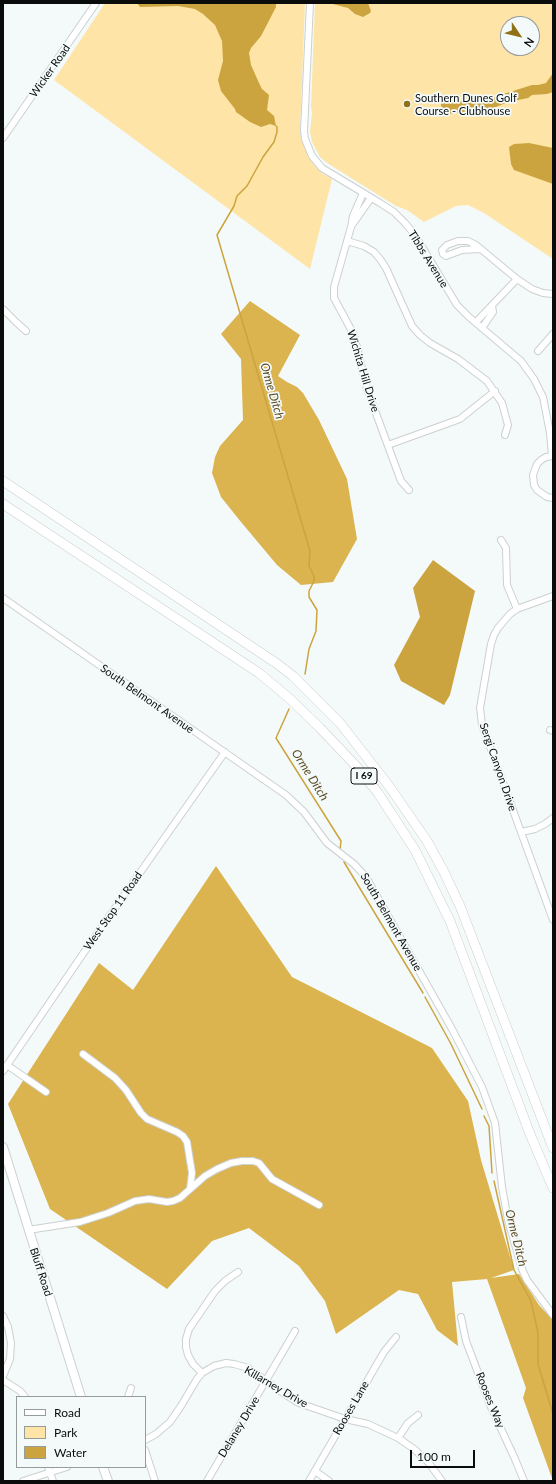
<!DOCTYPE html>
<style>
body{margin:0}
#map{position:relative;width:556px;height:1484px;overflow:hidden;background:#f4fafa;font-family:Lato,sans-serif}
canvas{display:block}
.frame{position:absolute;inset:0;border:4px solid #0a0c0c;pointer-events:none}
.legend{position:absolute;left:16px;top:1396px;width:130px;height:72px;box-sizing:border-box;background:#f4fafa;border:1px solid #969b9b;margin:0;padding:5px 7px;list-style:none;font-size:12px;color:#0a0c0c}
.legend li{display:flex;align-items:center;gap:8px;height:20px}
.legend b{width:20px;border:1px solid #969b9b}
.north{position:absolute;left:500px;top:16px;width:40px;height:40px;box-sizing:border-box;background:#f4fafa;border:1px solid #969b9b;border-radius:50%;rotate:125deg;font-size:11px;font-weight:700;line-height:16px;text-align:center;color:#0a0c0c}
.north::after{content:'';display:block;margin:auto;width:14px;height:18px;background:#917117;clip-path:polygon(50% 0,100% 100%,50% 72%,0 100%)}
.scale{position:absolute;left:410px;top:1450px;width:65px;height:18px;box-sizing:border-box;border:2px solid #0a0c0c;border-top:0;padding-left:5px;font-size:12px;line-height:14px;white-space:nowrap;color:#0a0c0c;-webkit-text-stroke:3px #f4fafa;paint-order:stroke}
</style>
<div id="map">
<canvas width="556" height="1484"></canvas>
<div class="frame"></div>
<ul class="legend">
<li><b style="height:5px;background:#fff"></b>Road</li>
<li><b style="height:11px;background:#fee4a6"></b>Park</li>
<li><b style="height:11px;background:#cca43f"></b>Water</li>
</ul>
<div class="north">N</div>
<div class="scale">100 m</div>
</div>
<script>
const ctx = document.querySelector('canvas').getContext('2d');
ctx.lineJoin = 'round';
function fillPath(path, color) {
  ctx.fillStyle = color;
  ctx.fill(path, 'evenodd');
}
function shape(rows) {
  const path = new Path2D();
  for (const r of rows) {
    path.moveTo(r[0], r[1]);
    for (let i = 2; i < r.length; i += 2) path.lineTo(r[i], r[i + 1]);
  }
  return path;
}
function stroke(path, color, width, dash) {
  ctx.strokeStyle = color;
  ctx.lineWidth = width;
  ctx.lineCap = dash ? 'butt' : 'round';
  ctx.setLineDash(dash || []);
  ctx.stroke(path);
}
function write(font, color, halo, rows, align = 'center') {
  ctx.font = font + ' Lato,sans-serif';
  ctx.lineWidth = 3.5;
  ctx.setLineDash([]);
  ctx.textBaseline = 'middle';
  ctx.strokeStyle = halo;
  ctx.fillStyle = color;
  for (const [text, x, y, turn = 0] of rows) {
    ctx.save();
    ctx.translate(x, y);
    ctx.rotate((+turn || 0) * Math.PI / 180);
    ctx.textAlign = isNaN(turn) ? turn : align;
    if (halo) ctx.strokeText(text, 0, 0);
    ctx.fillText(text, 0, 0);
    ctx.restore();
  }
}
const green = shape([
 [105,3,305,3,300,130,301,139,309,158,315,166,323,174,332,179,310,269,54,80],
 [315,3,553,3,553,259,484,213,468,205,456,206,424,222,407,210,396,206,327,163,320,157,312,142,310,132,312,113,311,107],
 [508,24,532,24,532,48,508,48]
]);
const forest = shape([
 [250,301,300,335,278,376,287,382,297,387,303,393,319,420,347,479,357,539,333,582,301,585,277,565,241,522,221,497,212,473,215,457,220,446,243,420,241,359,221,334],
 [216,866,292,977,432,1048,468,1101,481,1160,514,1270,491,1278,519,1274,539,1305,553,1320,553,1481,523,1398,526,1388,487,1279,452,1282,458,1346,437,1330,418,1294,399,1290,336,1334,325,1301,299,1266,249,1228,212,1241,167,1289,50,1209,8,1104,99,963,133,990]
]);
const water = shape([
 [137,3,276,3,276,7,261,36,251,48,249,53,251,65,259,83,262,89,269,95,267,110,274,116,276,126,270,124,261,127,250,122,236,112,235,109,221,91,218,80,223,61,222,41,215,25,203,14,195,9,178,6,140,7],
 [329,3,368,3,371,11,370,13,363,17,355,14,348,8],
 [553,73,553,92,547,94,532,95,528,98,508,102,491,109,449,114,441,106,441,99,447,103,494,97,532,85,538,85,546,83],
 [529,143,553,148,553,184,514,170,511,164,509,147,514,144],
 [433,560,475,591,450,695,444,705,401,681,394,665,420,617,413,588]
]);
const stream = shape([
 [276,126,277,127,277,132,274,142,263,157,247,186,237,196,234,206,217,235,310,551,309,566,314,576,314,581,309,591,309,597,317,610,316,631,309,649,305,674],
 [289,709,276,738,341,841,340,850],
 [344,862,423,993],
 [425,997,451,1044,482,1109],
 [484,1116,489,1126,492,1173],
 [494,1181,514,1270,531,1301,538,1333,538,1364,553,1414]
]);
const minor = shape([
 [310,3,304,131,305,139,312,156,322,168,380,203,394,212,405,223,415,235,457,305,469,317,521,361,534,379,543,397,550,433,552,456],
 [3,138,96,3],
 [363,193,353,216,351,227,334,287,334,298,354,335,367,389,401,481,409,490],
 [352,225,371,198],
 [347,241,364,246,374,252,380,259,386,268,412,326,420,335,430,343,458,359,487,381,502,403,508,425,505,435],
 [480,249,462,250,446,256,443,254,442,250,447,245,458,241,468,241,476,245,517,279,532,289,543,293,553,294],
 [3,309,16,322,26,331],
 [476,322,517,279],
 [482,328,493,312,492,306],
 [538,351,553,334],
 [388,445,460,419,495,391],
 [553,456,546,457,541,460,537,464,533,475,534,485,537,490,547,497,553,498],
 [501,540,506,548,507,585,517,609],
 [553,596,517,609,510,614,498,628,494,635,491,644,480,708,482,725,553,920],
 [3,598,286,795,304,812,327,843,354,864,366,877,452,1029,482,1087,495,1123,502,1187,508,1220,522,1269,527,1280,553,1315],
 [550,730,553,731],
 [521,832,535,829,545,824,553,818],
 [83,1054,115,1078,126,1090,141,1113,147,1119,177,1132,183,1136,187,1142,192,1173,190,1189],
 [7,1065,46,1092],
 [3,1071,89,945,225,752],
 [28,1230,80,1222,108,1213,135,1201,149,1199,167,1202,173,1201,180,1198,205,1176,217,1169,231,1163,242,1161,253,1161,259,1163,272,1179,319,1205],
 [3,1316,8,1327,11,1343,10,1359,3,1376],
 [461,1317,466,1341,491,1407,515,1459,524,1481],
 [202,1373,193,1364,188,1355,186,1347,186,1339,189,1329,215,1291,225,1281,238,1272],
 [3,1380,20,1391,25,1397],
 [128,1397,131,1388],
 [398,1438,408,1423,418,1415],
 [145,1440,156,1434,170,1422,181,1406,197,1379,202,1373,214,1366,226,1363,234,1364,248,1368,286,1395,299,1403,345,1419,368,1424,398,1438,414,1449,428,1462,442,1481],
 [145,1450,155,1481],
 [48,1467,53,1481],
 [315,1471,329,1481],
 [23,1481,67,1467],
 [207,1481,295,1331],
 [309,1481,384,1352,396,1337]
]);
const major = shape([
 [3,1147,81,1397],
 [103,1467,108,1481]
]);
const highway = shape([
 [3,481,276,663,293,676,340,723,389,786,427,841,444,872,460,906,553,1148],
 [3,504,259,673,289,698,320,728,356,766,378,793,415,850,450,921,530,1134,553,1188]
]);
const markers = [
 [407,104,4,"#917117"]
];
const shields = [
 [364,776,26]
];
const shieldNames = [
 ["I 69",364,776]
];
const streetNames = [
 ["Wicker Road",50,71,-55],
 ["Tibbs Avenue",428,259,58],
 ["Wichita Hill Drive",363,371,73],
 ["South Belmont Avenue",147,699,35],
 ["Sergi Canyon Drive",498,767,71],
 ["West Stop 11 Road",113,911,-55],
 ["South Belmont Avenue",391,922,60],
 ["Bluff Road",41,1272,72],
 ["Killarney Drive",276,1387,30],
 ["Rooses Way",490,1400,68],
 ["Rooses Lane",351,1408,-60],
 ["Delaney Drive",239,1427,-59]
];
const poiNames = [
 ["Southern Dunes Golf",415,98],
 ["Course - Clubhouse",415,111]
];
const waterNames = [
 ["Orme Ditch",272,391,74],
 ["Orme Ditch",310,775,58],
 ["Orme Ditch",516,1238,76]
];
fillPath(green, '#fee4a6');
fillPath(forest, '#dbb34f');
fillPath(water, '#cca43f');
stroke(stream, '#cca43f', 1.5);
stroke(minor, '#cbd0d0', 8);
stroke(major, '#cbd0d0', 10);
stroke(highway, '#cbd0d0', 10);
stroke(minor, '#fff', 6);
stroke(major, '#fff', 8);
stroke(highway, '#fff', 9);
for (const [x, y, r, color] of markers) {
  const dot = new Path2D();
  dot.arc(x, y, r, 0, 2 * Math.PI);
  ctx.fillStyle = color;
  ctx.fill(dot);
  stroke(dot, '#f4fafa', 1.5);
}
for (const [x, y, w] of shields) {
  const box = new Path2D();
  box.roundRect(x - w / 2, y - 8, w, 16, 3);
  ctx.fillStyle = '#f4fafa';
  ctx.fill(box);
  stroke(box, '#0a0c0c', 1);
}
write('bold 10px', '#0a0c0c', null, shieldNames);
write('11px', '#0a0c0c', '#f4fafa', streetNames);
write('11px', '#0a0c0c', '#f4fafa', poiNames, 'left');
write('italic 12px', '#5d4c23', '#f4fafa', waterNames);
</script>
